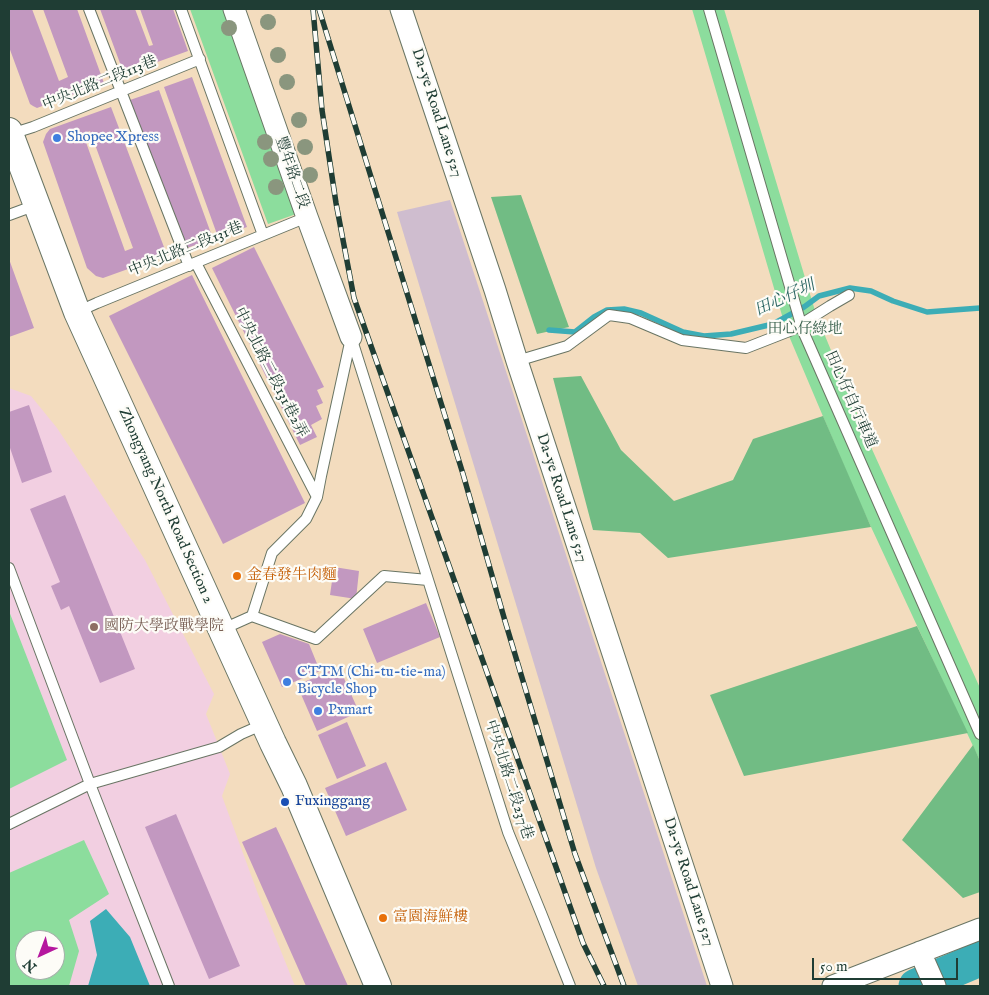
<!DOCTYPE html>
<meta charset="utf-8">
<style>
body{margin:0}
#map{position:relative;width:989px;height:995px;overflow:hidden;background:#f3dcbe;font-family:"IM FELL English",serif}
canvas{display:block}
.frame{position:absolute;inset:0;border:10px solid #1f3d34;pointer-events:none}
.north{position:absolute;left:15px;top:930px;width:50px;height:50px;box-sizing:border-box;background:#fdfcf7;border:1px solid #a4b0a9;border-radius:50%;rotate:223deg;font-size:14px;font-weight:700;line-height:20px;text-align:center;color:#1f3d34}
.north::after{content:'';display:block;margin:auto;width:18px;height:22px;background:#b5179e;clip-path:polygon(50% 0,100% 100%,50% 72%,0 100%)}
.scale{position:absolute;left:812px;top:958px;width:146px;height:22px;box-sizing:border-box;border:2px solid #1f3d34;border-top:0;padding-left:6px;font-size:15px;line-height:18px;white-space:nowrap;color:#1f3d34;-webkit-text-stroke:4px #fdfcf7;paint-order:stroke}
</style>
<div id="map">
<canvas width="989" height="995"></canvas>
<div class="frame"></div>
<div class="north">N</div>
<div class="scale">50 m</div>
</div>
<script>
const ctx = document.querySelector('canvas').getContext('2d');
ctx.lineJoin = 'round';
function fillPath(path, color) {
  ctx.fillStyle = color;
  ctx.fill(path, 'evenodd');
}
function shape(rows) {
  const path = new Path2D();
  for (const r of rows) {
    path.moveTo(r[0], r[1]);
    for (let i = 2; i < r.length; i += 2) path.lineTo(r[i], r[i + 1]);
  }
  return path;
}
function stroke(path, color, width, dash) {
  ctx.strokeStyle = color;
  ctx.lineWidth = width;
  ctx.lineCap = dash ? 'butt' : 'round';
  ctx.setLineDash(dash || []);
  ctx.stroke(path);
}
function write(font, color, halo, rows, align = 'center') {
  ctx.font = font + ' "IM FELL English","Noto Serif TC",serif';
  ctx.lineWidth = 4.5;
  ctx.setLineDash([]);
  ctx.textBaseline = 'middle';
  ctx.strokeStyle = halo;
  ctx.fillStyle = color;
  for (const [text, x, y, turn = 0] of rows) {
    ctx.save();
    ctx.translate(x, y);
    ctx.rotate((+turn || 0) * Math.PI / 180);
    ctx.textAlign = isNaN(turn) ? turn : align;
    if (halo) ctx.strokeText(text, 0, 0);
    ctx.fillText(text, 0, 0);
    ctx.restore();
  }
}
const built = shape([
 [9,388,31,396,57,428,145,560,214,694,206,714,230,774,222,796,258,894,295,986,9,986],
 [25,940,55,940,55,970,25,970]
]);
const industrial = shape([
 [450,200,707,986,638,986,596,868,397,212]
]);
const green = shape([
 [190,9,226,9,299,213,268,224],
 [692,9,724,9,816,314,871,447,980,688,980,761,858,499,786,329],
 [9,611,67,760,9,789],
 [84,840,109,894,69,920,79,951,69,986,9,986,9,873],
 [25,940,55,940,55,970,25,970]
]);
const forest = shape([
 [521,195,569,327,537,334,491,197],
 [581,376,621,450,674,501,733,480,753,439,823,416,871,527,668,558,640,533,593,530,553,378],
 [917,626,968,733,744,776,710,695],
 [973,745,980,761,980,892,963,898,902,840]
]);
const water = shape([
 [106,909,130,937,150,986,88,986,97,955,90,921]
]);
const stream = shape([
 [549,330,575,332,594,317,607,310,624,309,641,313,683,332,704,336,731,334,773,324,804,307,819,296,850,288,871,291,893,301,927,312,980,308]
]);
const river = shape([
 [916,986,980,959]
]);
const building = shape([
 [9,9,32,9,59,81,68,77,43,9,77,9,104,83,37,108,33,106,30,104,9,47],
 [100,9,135,9,149,46,153,45,140,9,173,9,188,51,124,74],
 [192,77,247,227,218,237,164,87],
 [159,90,213,239,184,249,130,100],
 [111,107,167,255,103,278,96,276,87,268,43,142,46,134,50,129],
 [90,131,133,248,125,251,83,134],
 [254,247,324,387,317,390,323,403,316,406,322,419,311,425,317,437,300,445,212,268],
 [9,259,34,328,9,337],
 [192,275,305,503,223,544,109,316],
 [29,405,52,472,22,483,9,445,9,412],
 [65,495,135,669,100,683,69,606,61,610,51,586,60,582,30,509],
 [334,567,359,571,356,599,330,595],
 [426,603,440,637,377,663,363,629],
 [280,634,309,644,320,671,282,687,262,642],
 [339,667,359,712,317,731,297,685],
 [347,722,366,766,337,779,318,735],
 [386,762,407,810,346,836,325,788],
 [176,814,240,966,209,979,145,827],
 [276,827,285,846,348,986,306,986,242,842]
]);
const service = shape([
 [89,9,189,266],
 [181,9,263,235],
 [709,9,803,331,980,734],
 [11,134,33,127,200,59],
 [9,215,36,205],
 [196,263,317,497],
 [77,312,97,303,307,217],
 [351,337,508,832,541,913,570,986],
 [517,361,567,346,609,315,630,318,682,340,746,348,792,330,830,306,849,295],
 [9,568,90,784,169,986],
 [252,616,316,639,384,576,428,580],
 [223,629,252,616,272,553,306,519,317,497,321,476,351,338],
 [9,824,90,784,219,747,241,734,264,724]
]);
const minor = shape([
 [234,9,307,217,351,337],
 [401,9,495,290,517,361,722,986],
 [920,952,935,986],
 [833,986,980,929]
]);
const tertiary = shape([
 [9,131,77,312,273,743,294,786,378,986]
]);
const rail = shape([
 [313,9,322,110,336,203,354,298,583,943,604,986],
 [319,9,463,474,505,621,575,854,624,986]
]);
const trees = [
 [268,22],
 [229,28],
 [278,55],
 [287,82],
 [299,120],
 [265,142],
 [305,147],
 [271,159],
 [310,175],
 [276,187]
];
const markers = [
 [57,138,5,"#3f7fe0"],
 [237,576,5,"#e8710a"],
 [94,627,5,"#8d6e63"],
 [287,682,5,"#3f7fe0"],
 [318,711,5,"#3f7fe0"],
 [285,802,5,"#1a4fb4"],
 [383,918,5,"#e8710a"]
];
const streetNames = [
 ["中央北路二段113巷",100,84,-22],
 ["Da-ye Road Lane 527",436,113,72],
 ["豐年路二段",291,173,71],
 ["中央北路二段131巷",186,250,-22],
 ["中央北路二段131巷2弄",270,373,63],
 ["田心仔自行車道",850,400,66],
 ["Da-ye Road Lane 527",561,498,72],
 ["Zhongyang North Road Section 2",165,506,66],
 ["中央北路二段237巷",508,780,72],
 ["Da-ye Road Lane 527",688,882,72]
];
const shopNames = [
 ["Shopee Xpress",67,138],
 ["CTTM (Chi-tu-tie-ma)",297,673],
 ["Bicycle Shop",297,690],
 ["Pxmart",328,711]
];
const parkNames = [
 ["田心仔綠地",805,330]
];
const foodNames = [
 ["金春發牛肉麵",247,576],
 ["富園海鮮樓",393,918]
];
const educationNames = [
 ["國防大學政戰學院",104,627]
];
const transitNames = [
 ["Fuxinggang",295,802]
];
const waterNames = [
 ["田心仔圳",785,299,-25]
];
fillPath(built, '#f2cfe1');
fillPath(industrial, '#cfbdcf');
fillPath(green, '#8cdd9d');
fillPath(forest, '#71bc84');
fillPath(water, '#3cadb6');
stroke(stream, '#3cadb6', 5.5);
stroke(river, '#3cadb6', 35);
fillPath(building, '#c298c0');
stroke(service, '#697564', 12);
stroke(minor, '#697564', 23);
stroke(tertiary, '#697564', 28);
stroke(service, '#fff', 10);
stroke(minor, '#fff', 21);
stroke(tertiary, '#fff', 26);
stroke(rail, '#1f3d34', 5.5);
stroke(rail, '#fdfcf7', 4, [11]);
ctx.fillStyle = '#8a967e';
for (const [x, y] of trees) {
  ctx.beginPath();
  ctx.arc(x, y, 8, 0, 2 * Math.PI);
  ctx.fill();
}
for (const [x, y, r, color] of markers) {
  const dot = new Path2D();
  dot.arc(x, y, r, 0, 2 * Math.PI);
  ctx.fillStyle = color;
  ctx.fill(dot);
  stroke(dot, '#fdfcf7', 2);
}
write('15px', '#1f3d34', '#fdfcf7', streetNames);
write('15px', '#366cbe', '#fdfcf7', shopNames, 'left');
write('15px', '#355d49', '#fdfcf7', parkNames);
write('15px', '#c56008', '#fdfcf7', foodNames, 'left');
write('15px', '#785e54', '#fdfcf7', educationNames, 'left');
write('15px', '#164399', '#fdfcf7', transitNames, 'left');
write('italic 16px', '#296462', '#fdfcf7', waterNames);
</script>
